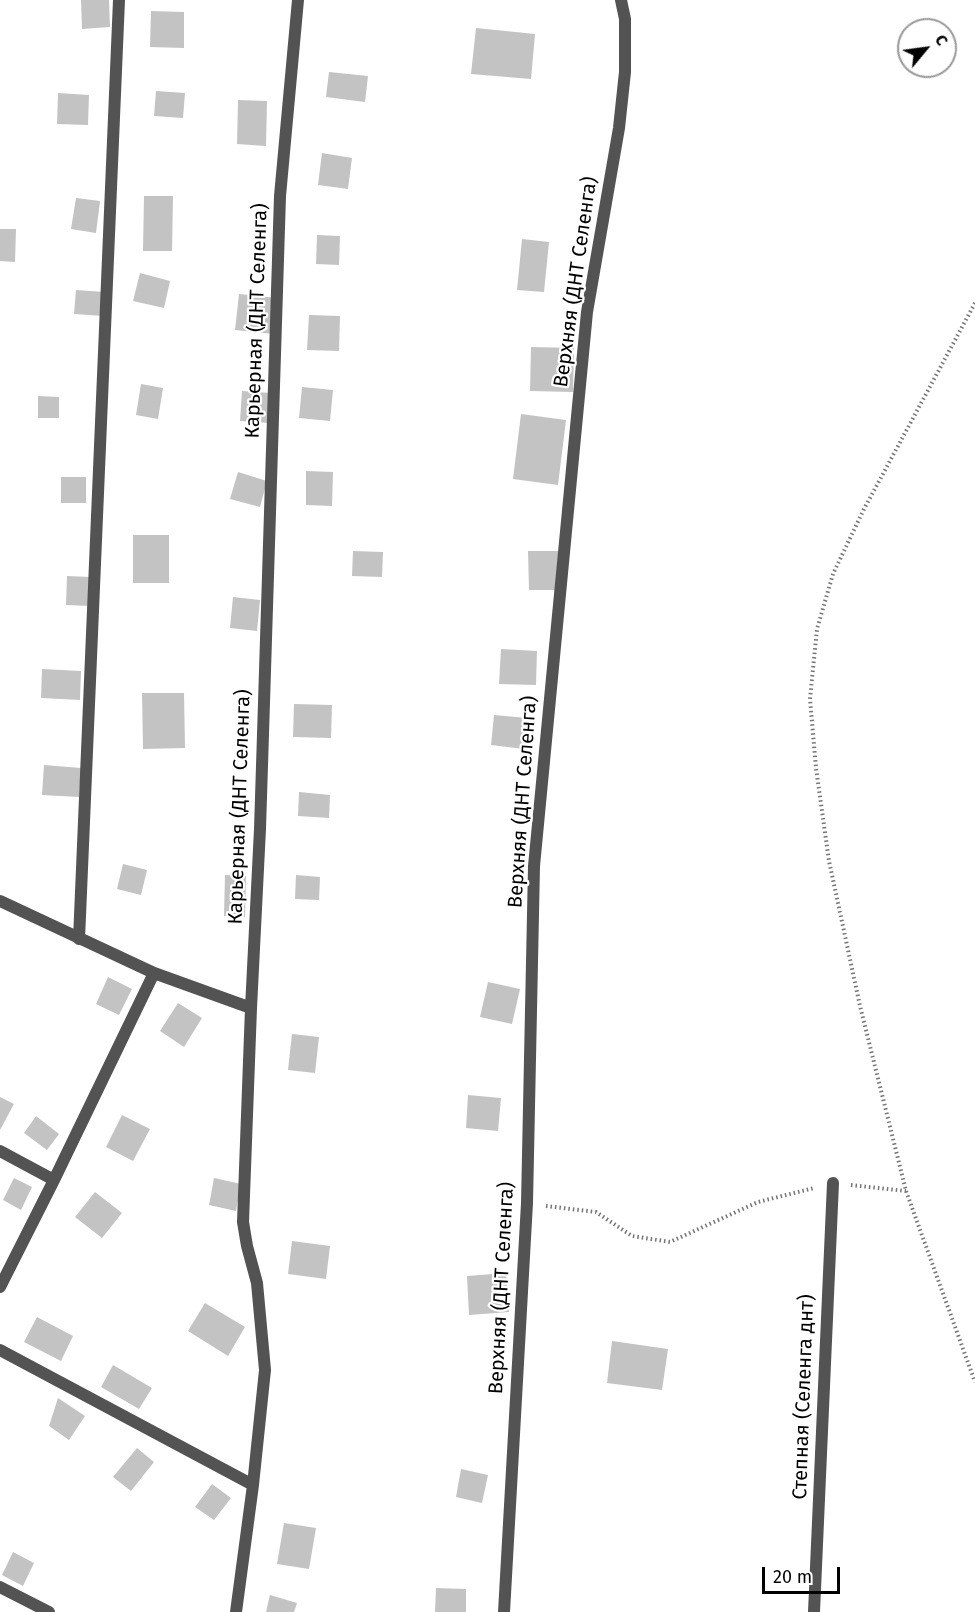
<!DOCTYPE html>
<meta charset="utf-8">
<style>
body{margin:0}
#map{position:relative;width:975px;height:1612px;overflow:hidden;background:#fff;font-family:"Fira Sans",sans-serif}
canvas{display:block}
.north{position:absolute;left:897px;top:18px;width:60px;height:60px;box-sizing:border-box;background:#fff;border:2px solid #999;border-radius:50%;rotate:61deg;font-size:16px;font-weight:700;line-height:24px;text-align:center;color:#000}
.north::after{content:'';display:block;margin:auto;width:21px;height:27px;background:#000;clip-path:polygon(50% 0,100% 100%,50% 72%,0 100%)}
.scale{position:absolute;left:762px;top:1567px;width:78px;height:27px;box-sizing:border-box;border:3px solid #000;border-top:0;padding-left:8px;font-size:18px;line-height:21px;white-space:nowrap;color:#000;-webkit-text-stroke:4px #fff;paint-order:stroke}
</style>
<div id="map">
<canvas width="975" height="1612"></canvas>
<div class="north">С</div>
<div class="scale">20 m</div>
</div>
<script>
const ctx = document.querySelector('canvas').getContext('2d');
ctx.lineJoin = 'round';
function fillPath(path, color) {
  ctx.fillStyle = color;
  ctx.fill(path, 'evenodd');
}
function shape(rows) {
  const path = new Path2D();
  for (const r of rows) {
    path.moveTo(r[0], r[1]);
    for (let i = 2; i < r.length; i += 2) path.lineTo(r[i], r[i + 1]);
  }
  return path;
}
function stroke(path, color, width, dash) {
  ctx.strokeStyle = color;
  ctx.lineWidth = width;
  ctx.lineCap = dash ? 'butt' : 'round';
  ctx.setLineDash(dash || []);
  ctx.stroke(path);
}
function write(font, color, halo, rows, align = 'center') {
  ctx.font = font + ' "Fira Sans",sans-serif';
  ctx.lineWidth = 4.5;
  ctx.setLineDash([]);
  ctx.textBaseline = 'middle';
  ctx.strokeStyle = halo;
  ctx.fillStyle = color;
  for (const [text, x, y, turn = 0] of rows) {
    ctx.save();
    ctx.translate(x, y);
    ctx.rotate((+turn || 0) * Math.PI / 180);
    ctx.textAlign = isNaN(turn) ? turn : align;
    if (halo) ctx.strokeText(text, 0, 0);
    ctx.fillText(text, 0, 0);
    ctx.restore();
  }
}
const building = shape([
 [81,0,109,0,110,27,82,29],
 [151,11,184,12,184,48,150,47],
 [476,28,535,34,531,79,471,74],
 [329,72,368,76,365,102,326,97],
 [156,91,185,93,183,118,154,116],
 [58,93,89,95,88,125,57,124],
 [238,100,267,101,266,146,237,144],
 [322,153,352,158,348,189,318,185],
 [144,196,173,196,172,251,143,251],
 [76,198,100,201,96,233,71,229],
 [0,229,16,229,15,262,0,261],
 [317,235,340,236,339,265,316,264],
 [522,239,549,242,544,292,517,290],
 [140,273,170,281,164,308,133,301],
 [76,290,104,292,103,316,74,314],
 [239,294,277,298,273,334,235,330],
 [309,315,340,316,339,351,307,350],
 [531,347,574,348,573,392,530,391],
 [141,384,163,388,158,419,136,415],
 [302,387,333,390,330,421,299,418],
 [242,391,271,393,269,423,240,421],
 [38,396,59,397,59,418,38,418],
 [521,414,566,420,558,485,513,479],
 [306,471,333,472,332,506,306,505],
 [238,472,267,481,260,507,230,499],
 [61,477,86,477,86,503,61,503],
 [133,535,169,535,169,583,133,583],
 [353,551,383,552,382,577,352,576],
 [528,551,558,551,559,590,529,590],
 [67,576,90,577,90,606,66,605],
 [233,597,260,600,257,631,230,628],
 [501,649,537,651,536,685,499,684],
 [42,669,81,671,80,700,41,698],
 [142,693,184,693,185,748,143,749],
 [294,704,332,705,331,738,293,737],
 [494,715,527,718,524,749,491,745],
 [44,765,81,768,79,797,42,795],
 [299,792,330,795,329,818,298,816],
 [123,864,147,870,141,895,117,889],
 [225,875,246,876,245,917,224,916],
 [296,875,320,877,319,900,295,899],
 [108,977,132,989,119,1015,96,1004],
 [488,982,520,989,512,1024,480,1017],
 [178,1003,202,1018,184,1047,160,1031],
 [292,1034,319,1037,315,1073,288,1070],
 [468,1095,501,1098,498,1131,466,1128],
 [0,1097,14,1104,0,1130],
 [122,1115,150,1129,133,1161,106,1147],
 [36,1116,59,1134,47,1150,24,1133],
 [14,1178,32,1187,21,1210,3,1200],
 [214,1178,241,1184,236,1211,209,1205],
 [95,1192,122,1213,102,1238,75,1217],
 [292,1241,330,1246,326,1279,288,1274],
 [506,1273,509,1312,469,1315,467,1276],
 [205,1303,245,1327,228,1356,188,1331],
 [37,1317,73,1336,61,1361,24,1342],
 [612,1341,668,1349,662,1390,607,1383],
 [113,1365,152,1388,139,1409,101,1387],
 [58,1398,85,1416,69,1440,49,1426],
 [137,1448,154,1462,131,1491,113,1477],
 [461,1469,488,1475,482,1503,456,1497],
 [212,1484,231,1498,214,1520,195,1507],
 [284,1523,316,1528,309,1569,277,1564],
 [13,1552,34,1563,23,1586,2,1575],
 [436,1588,466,1589,466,1612,435,1612],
 [270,1595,297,1603,294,1612,266,1612]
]);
const path = shape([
 [975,303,863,511,833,574,817,629,810,699,816,768,829,861,860,1006,906,1191,975,1382],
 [851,1185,906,1191],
 [546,1206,596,1212,632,1236,670,1242,758,1202,814,1188]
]);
const minor = shape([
 [0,901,154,973,251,1008],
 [79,939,119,0],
 [0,1151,54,1180],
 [0,1287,54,1180,154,973],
 [0,1350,253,1485],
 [0,1587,49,1612],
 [236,1612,253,1485,265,1370,257,1283,247,1246,243,1222,251,1008,260,829,280,196,298,0],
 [504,1612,527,1203,534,866,587,312,619,128,625,72,625,19,621,0],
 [814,1612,833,1183]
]);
const streetNames = [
 ["Верхняя (ДНТ Селенга)",576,282,-82],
 ["Карьерная (ДНТ Селенга)",257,321,-88],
 ["Верхняя (ДНТ Селенга)",523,802,-86],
 ["Карьерная (ДНТ Селенга)",240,807,-88],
 ["Верхняя (ДНТ Селенга)",502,1288,-87],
 ["Степная (Селенга днт)",804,1397,-88]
];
fillPath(building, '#c3c3c3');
stroke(path, '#757575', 4, [1.5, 3]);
stroke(minor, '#535353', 12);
write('20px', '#000', '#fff', streetNames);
</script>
